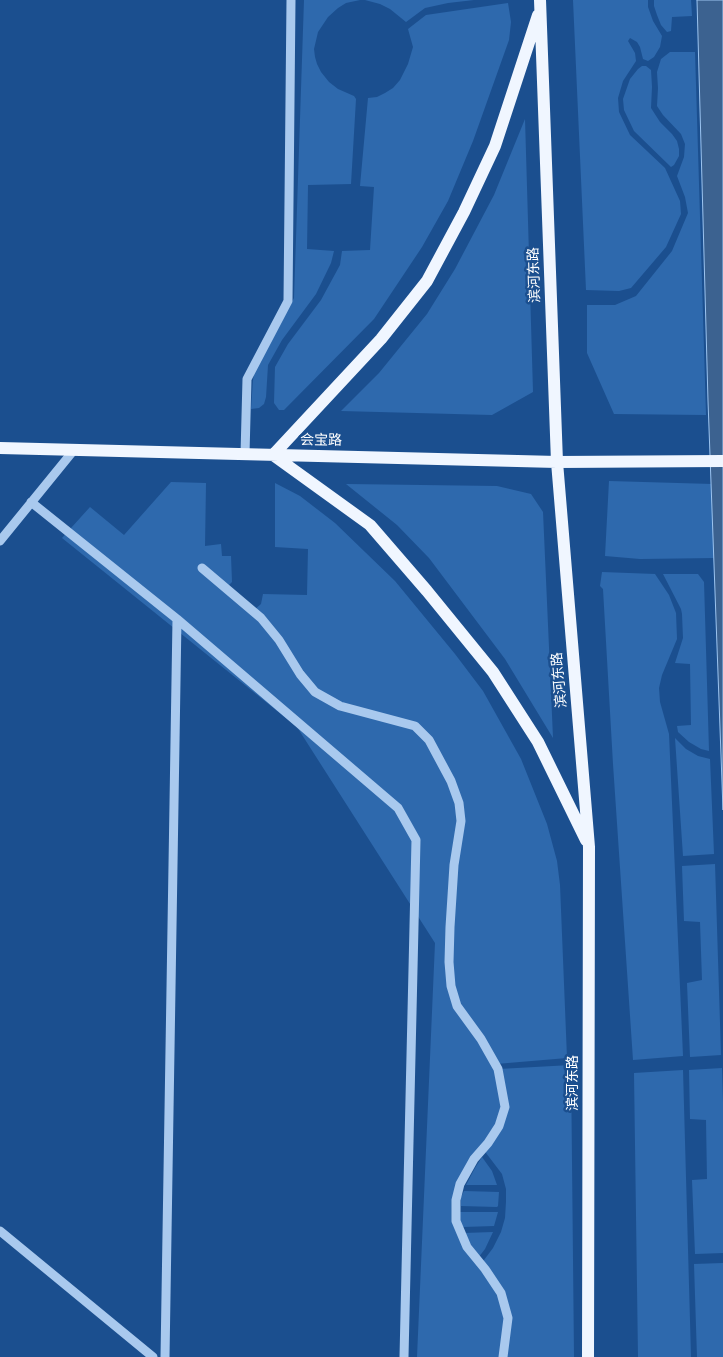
<!DOCTYPE html>
<meta charset="utf-8">
<style>
body{margin:0}
canvas{display:block;background:#1b4f8f}
</style>
<canvas width="723" height="1357"></canvas>
<script>
const ctx = document.querySelector('canvas').getContext('2d');
ctx.lineJoin = 'round';
function fillPath(path, color) {
  ctx.fillStyle = color;
  ctx.fill(path, 'evenodd');
}
function shape(rows) {
  const path = new Path2D();
  for (const r of rows) {
    path.moveTo(r[0], r[1]);
    for (let i = 2; i < r.length; i += 2) path.lineTo(r[i], r[i + 1]);
  }
  return path;
}
function stroke(path, color, width, dash) {
  ctx.strokeStyle = color;
  ctx.lineWidth = width;
  ctx.lineCap = dash ? 'butt' : 'round';
  ctx.setLineDash(dash || []);
  ctx.stroke(path);
}
function write(font, color, halo, rows, align = 'center') {
  ctx.font = font + ' "Roboto Condensed","Noto Sans SC",sans-serif';
  ctx.lineWidth = 5;
  ctx.setLineDash([]);
  ctx.textBaseline = 'middle';
  ctx.strokeStyle = halo;
  ctx.fillStyle = color;
  for (const [text, x, y, turn = 0] of rows) {
    ctx.save();
    ctx.translate(x, y);
    ctx.rotate((+turn || 0) * Math.PI / 180);
    ctx.textAlign = isNaN(turn) ? turn : align;
    if (halo) ctx.strokeText(text, 0, 0);
    ctx.fillText(text, 0, 0);
    ctx.restore();
  }
}
const green = shape([
 [304,0,360,0,346,3,338,8,328,17,318,32,314,49,315,57,317,64,321,72,329,82,338,89,354,96,356,99,351,184,308,185,307,249,334,251,331,263,316,294,282,340,268,365,266,397,264,404,259,408,251,409,253,380,254,374,294,298],
 [365,0,474,0,448,3,425,8,406,22,390,9,380,4],
 [573,0,648,0,648,7,653,21,662,36,660,47,654,57,648,61,643,59,640,47,637,42,630,38,628,41,635,53,636,61,623,81,618,98,619,112,630,135,665,168,680,201,681,214,666,247,631,288,619,291,586,290],
 [654,0,691,0,692,16,672,17,671,31,667,32,661,25,657,15,654,6],
 [508,3,511,22,509,40,473,141,448,201,422,247,374,319,284,410,279,410,274,403,275,367,288,344,321,300,340,265,342,251,370,250,374,187,360,186,368,98,377,97,385,93,393,88,400,80,408,64,413,47,408,29,426,15],
 [670,52,695,52,706,415,614,414,587,353,587,305,615,305,636,296,672,251,688,213,685,197,677,176,684,157,685,144,681,134,663,115,657,106,658,88,657,72,661,59],
 [642,66,646,66,651,70,652,87,651,108,660,122,672,134,677,141,679,149,679,156,674,165,671,167,634,131,624,110,623,99,630,79,638,69],
 [525,119,533,392,492,415,341,411,379,373,427,314,455,269,494,195],
 [609,481,712,484,714,558,640,559,605,556],
 [171,482,206,483,205,546,221,544,222,556,231,556,232,582,226,588,253,611,261,604,263,594,307,595,308,549,275,547,275,483,300,496,335,523,395,581,455,654,483,691,521,759,547,824,557,861,560,885,567,1058,496,1064,499,1069,571,1065,574,1357,417,1357,435,943,297,727,62,538,90,507,124,535],
 [483,1149,502,1174,506,1189,506,1202,505,1218,501,1232,493,1248,481,1264,457,1221,460,1184],
 [346,484,497,486,531,494,543,512,553,738,505,659,429,558,397,525],
 [602,572,655,574,669,595,676,613,677,639,662,675,659,688,660,702,669,734,683,1056,633,1060,613,764,603,589,600,586],
 [663,574,698,574,704,582,709,751,701,749,689,742,678,732,677,726,691,725,690,664,675,663,683,638,682,614,681,609],
 [675,738,686,749,698,756,710,759,714,854,683,856],
 [715,864,721,1055,690,1057,687,983,702,980,700,922,684,921,682,866],
 [722,1068,723,1102,723,1253,695,1254,692,1180,707,1179,706,1120,690,1119,689,1070],
 [683,1070,691,1357,638,1357,634,1073],
 [482,1157,492,1171,497,1185,466,1185,475,1168],
 [464,1191,499,1192,498,1206,497,1207,461,1206,461,1197],
 [460,1212,498,1212,494,1226,463,1227,460,1222],
 [493,1232,485,1249,478,1258,464,1233],
 [723,1263,723,1357,697,1357,694,1264]
]);
const water = shape([
 [697,0,723,0,723,810,708,401,697,0]
]);
const minor = shape([
 [245,454,247,379,288,301,291,0],
 [31,502,177,619,165,1357],
 [0,541,74,450],
 [202,568,261,618,279,640,300,674,315,692,340,706,415,726,429,740,451,781,459,803,461,821,454,865,450,927,449,962,451,986,457,1006,481,1039,498,1069,505,1107,499,1126,488,1143,474,1159,460,1184,456,1200,456,1221,467,1247,485,1269,501,1293,508,1318,503,1357],
 [177,619,398,808,416,840,404,1357],
 [0,1231,153,1357]
]);
const major = shape([
 [540,0,557,462,589,847,588,1357],
 [538,15,495,146,464,212,427,281,381,339,273,455,370,525,427,591,493,672,538,742,586,840],
 [0,448,557,462,723,461]
]);
const streetNames = [
 ["滨河东路",535,275,-92],
 ["会宝路",321,441,1],
 ["滨河东路",560,680,-95],
 ["滨河东路",573,1083,-90]
];
fillPath(green, '#2e69ad');
fillPath(water, '#3c6290');
stroke(water, '#9cc4f0', 1);
stroke(minor, '#a9c9ee', 9);
stroke(major, '#f0f6ff', 12);
write('14px', '#fff', '#1b4f8f', streetNames);
</script>
